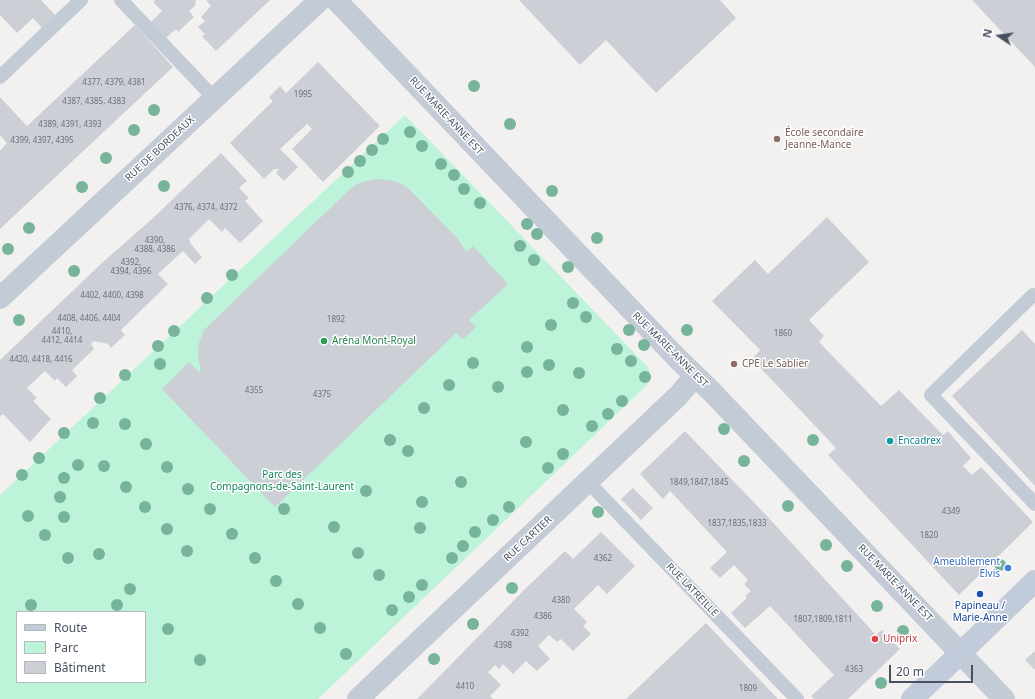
<!DOCTYPE html>
<meta charset="utf-8">
<style>
body{margin:0}
#map{position:relative;width:1035px;height:699px;overflow:hidden;background:#f3f1f0;font-family:"Noto Sans",sans-serif}
canvas{display:block}
.legend{position:absolute;left:16px;top:611px;width:130px;height:72px;box-sizing:border-box;background:#fff;border:1px solid #b5b9bf;margin:0;padding:5px 7px;list-style:none;font-size:12px;color:#475160}
.legend li{display:flex;align-items:center;gap:8px;height:20px}
.legend b{width:20px;border:1px solid #b5b9bf}
.north{position:absolute;left:979px;top:16px;width:40px;height:40px;-webkit-text-stroke:3px #fff;paint-order:stroke;rotate:283deg;font-size:11px;font-weight:700;line-height:16px;text-align:center;color:#475160}
.north::after{content:'';display:block;margin:auto;width:14px;height:18px;background:#475160;clip-path:polygon(50% 0,100% 100%,50% 72%,0 100%)}
.scale{position:absolute;left:889px;top:665px;width:84px;height:18px;box-sizing:border-box;border:2px solid #475160;border-top:0;padding-left:5px;font-size:12px;line-height:14px;white-space:nowrap;color:#475160;-webkit-text-stroke:3px #fff;paint-order:stroke}
</style>
<div id="map">
<canvas width="1035" height="699"></canvas>
<ul class="legend">
<li><b style="height:5px;background:#c2cbda"></b>Route</li>
<li><b style="height:11px;background:#bdf3d9"></b>Parc</li>
<li><b style="height:11px;background:#cccfd6"></b>Bâtiment</li>
</ul>
<div class="north">N</div>
<div class="scale">20 m</div>
</div>
<script>
const ctx = document.querySelector('canvas').getContext('2d');
ctx.lineJoin = 'round';
function fillPath(path, color) {
  ctx.fillStyle = color;
  ctx.fill(path, 'evenodd');
}
function shape(rows) {
  const path = new Path2D();
  for (const r of rows) {
    path.moveTo(r[0], r[1]);
    for (let i = 2; i < r.length; i += 2) path.lineTo(r[i], r[i + 1]);
  }
  return path;
}
function stroke(path, color, width, dash) {
  ctx.strokeStyle = color;
  ctx.lineWidth = width;
  ctx.lineCap = dash ? 'butt' : 'round';
  ctx.setLineDash(dash || []);
  ctx.stroke(path);
}
function write(font, color, halo, rows, align = 'center') {
  ctx.font = font + ' "Noto Sans",sans-serif';
  ctx.lineWidth = 3;
  ctx.setLineDash([]);
  ctx.textBaseline = 'middle';
  ctx.strokeStyle = halo;
  ctx.fillStyle = color;
  for (const [text, x, y, turn = 0] of rows) {
    ctx.save();
    ctx.translate(x, y);
    ctx.rotate((+turn || 0) * Math.PI / 180);
    ctx.textAlign = isNaN(turn) ? turn : align;
    if (halo) ctx.strokeText(text, 0, 0);
    ctx.fillText(text, 0, 0);
    ctx.restore();
  }
}
const green = shape([
 [405,115,647,366,650,373,650,380,645,387,318,699,0,699,0,495],
 [17,612,145,612,145,682,17,682]
]);
const building = shape([
 [0,0,41,0,55,15,42,28,33,18,17,33,0,15],
 [155,0,196,0,195,6,189,11,194,17,178,32,176,29,166,38,151,22,162,11,153,2],
 [206,0,270,0,216,51,202,36,205,34,198,27,205,21,201,17,211,6],
 [519,0,720,0,736,18,656,93,606,40,580,65],
 [972,0,1035,0,1035,67],
 [135,25,173,67,0,229,0,151,7,143,0,135,0,97,27,126],
 [318,62,380,126,323,182,292,149,312,129,307,124,280,149,298,167,284,181,276,173,279,169,274,169,264,179,230,143,273,101,269,97,280,86,286,93],
 [221,153,247,181,239,188,249,198,245,201,263,221,240,243,225,228,222,232,209,219,189,239,191,244,202,257,195,264,183,251,158,274,168,284,121,330,125,335,111,348,108,344,94,341,91,344,94,349,72,370,77,376,66,387,57,378,55,381,45,371,27,388,37,398,33,401,51,419,30,442,3,414,0,416,0,360,103,262,152,219],
 [379,179,394,181,402,184,409,189,458,239,464,248,466,252,473,246,508,284,469,320,476,327,463,339,456,333,275,507,162,389,189,362,199,372,201,370,198,358,199,343,204,330,208,326,350,189,357,184,366,181],
 [827,217,869,262,809,320,824,336,819,342,881,406,899,390,943,435,948,431,971,458,963,466,972,475,981,467,1033,522,959,595,828,455,836,448,752,359,760,350,712,301,755,260,768,274],
 [1022,330,1035,344,1035,486,952,396],
 [685,431,766,515,876,635,882,630,900,649,848,699,814,699,811,696,834,675,770,606,745,628,731,613,747,598,745,596,751,591,744,584,748,580,734,565,720,578,710,568,727,552,670,491,663,499,640,474],
 [633,488,653,508,641,520,621,499],
 [601,532,635,566,607,594,598,585,574,609,587,622,583,626,591,634,573,651,561,639,557,642,549,635,538,646,550,659,537,671,526,661,513,674,503,664,499,669,495,665,488,672,501,685,490,696,493,699,417,699,527,587,565,551,573,559],
 [706,623,778,699,626,699],
 [1035,651,1035,670,1025,660]
]);
const service = shape([
 [121,0,214,98],
 [0,77,81,0],
 [1033,295,931,395,1035,504],
 [588,482,797,699]
]);
const minor = shape([
 [336,0,678,359,712,392,1004,699],
 [0,298,320,0],
 [358,699,679,395,695,376]
]);
const secondary = shape([
 [912,699,944,669,1035,581]
]);
const trees = [
 [474,86],
 [154,110],
 [510,124],
 [134,130],
 [410,132],
 [383,139],
 [422,146],
 [372,150],
 [106,158],
 [360,161],
 [441,164],
 [348,172],
 [454,175],
 [164,186],
 [82,187],
 [464,189],
 [552,191],
 [480,203],
 [527,224],
 [29,228],
 [537,234],
 [597,238],
 [520,246],
 [8,249],
 [534,260],
 [568,267],
 [74,271],
 [232,275],
 [207,298],
 [573,303],
 [586,317],
 [19,320],
 [551,325],
 [629,330],
 [687,330],
 [174,331],
 [644,345],
 [158,346],
 [527,347],
 [617,349],
 [631,361],
 [473,363],
 [160,364],
 [549,365],
 [527,372],
 [579,373],
 [125,375],
 [645,377],
 [449,385],
 [498,387],
 [100,398],
 [622,401],
 [424,408],
 [563,410],
 [608,414],
 [93,423],
 [125,424],
 [592,426],
 [724,429],
 [64,433],
 [390,440],
 [813,440],
 [526,442],
 [146,444],
 [408,451],
 [563,454],
 [39,458],
 [744,461],
 [78,465],
 [104,466],
 [167,467],
 [548,468],
 [22,475],
 [64,478],
 [461,482],
 [126,487],
 [188,489],
 [366,491],
 [60,497],
 [422,502],
 [788,506],
 [145,507],
 [509,507],
 [210,509],
 [284,509],
 [598,512],
 [28,516],
 [64,517],
 [493,520],
 [334,527],
 [420,528],
 [167,529],
 [475,532],
 [232,534],
 [45,535],
 [826,545],
 [463,546],
 [187,551],
 [358,553],
 [99,554],
 [68,558],
 [255,558],
 [452,558],
 [1000,565],
 [847,566],
 [379,575],
 [276,581],
 [422,585],
 [512,588],
 [130,589],
 [409,597],
 [298,604],
 [31,605],
 [117,605],
 [877,606],
 [392,610],
 [473,624],
 [320,628],
 [168,629],
 [903,631],
 [346,654],
 [434,659],
 [200,660],
 [881,683]
];
const markers = [
 [777,139,4,"#8d6e63"],
 [324,341,4,"#2e9e5b"],
 [734,364,4,"#8d6e63"],
 [890,441,4,"#0f9aa8"],
 [1008,568,4,"#3f7fe0"],
 [980,594,4,"#1a4fb4"],
 [875,639,4,"#e0444e"]
];
const numberNames = [
 ["4377, 4379, 4381",114,83],
 ["1995",303,95],
 ["4387, 4385, 4383",94,102],
 ["4389, 4391, 4393",70,125],
 ["4399, 4397, 4395",42,141],
 ["4376, 4374, 4372",206,208],
 ["4390,",155,241],
 ["4388, 4386",155,250],
 ["4392,",131,263],
 ["4394, 4396",131,272],
 ["4402, 4400, 4398",112,296],
 ["4408, 4406, 4404",89,319],
 ["1892",336,320],
 ["4410,",62,332],
 ["4412, 4414",62,341],
 ["1860",783,334],
 ["4420, 4418, 4416",41,360],
 ["4355",254,391],
 ["4375",322,395],
 ["1849,1847,1845",699,483],
 ["4349",951,512],
 ["1837,1835,1833",737,524],
 ["1820",929,536],
 ["4362",603,559],
 ["4380",561,601],
 ["4386",543,617],
 ["1807,1809,1811",823,620],
 ["4392",520,634],
 ["4398",503,646],
 ["4363",854,670],
 ["4410",465,687],
 ["1809",748,689]
];
const streetNames = [
 ["RUE MARIE-ANNE EST",446,116,47],
 ["RUE DE BORDEAUX",160,149,-43],
 ["RUE MARIE-ANNE EST",670,350,45],
 ["RUE CARTIER",528,539,-43],
 ["RUE MARIE-ANNE EST",895,583,46],
 ["RUE LATREILLE",692,590,46]
];
const educationNames = [
 ["École secondaire",785,133],
 ["Jeanne-Mance",785,145],
 ["CPE Le Sablier",742,364]
];
const leisureNames = [
 ["Aréna Mont-Royal",332,341]
];
const cultureNames = [
 ["Encadrex",898,441]
];
const parkNames = [
 ["Parc des",282,475],
 ["Compagnons-de-Saint-Laurent",282,487]
];
const shopNames = [
 ["Ameublement",1000,562],
 ["Elvis",1000,574]
];
const transitNames = [
 ["Papineau /",980,606],
 ["Marie-Anne",980,618]
];
const healthNames = [
 ["Uniprix",883,639]
];
fillPath(green, '#bdf3d9');
fillPath(building, '#cccfd6');
stroke(service, '#c3cbd6', 14);
stroke(minor, '#c3cbd6', 22);
stroke(secondary, '#c2cbda', 22);
ctx.fillStyle = '#76b49c';
for (const [x, y] of trees) {
  ctx.beginPath();
  ctx.arc(x, y, 6, 0, 2 * Math.PI);
  ctx.fill();
}
for (const [x, y, r, color] of markers) {
  const dot = new Path2D();
  dot.arc(x, y, r, 0, 2 * Math.PI);
  ctx.fillStyle = color;
  ctx.fill(dot);
  stroke(dot, '#fff', 1.5);
}
write('8px', '#68707e', null, numberNames);
write('10px', '#475160', '#fff', streetNames);
write('10px', '#785e54', '#fff', educationNames, 'left');
write('10px', '#27864d', '#fff', leisureNames, 'left');
write('10px', '#0d838f', '#fff', cultureNames, 'left');
write('10px', '#108258', '#fff', parkNames);
write('10px', '#366cbe', '#fff', shopNames, 'right');
write('10px', '#164399', '#fff', transitNames);
write('10px', '#be3a42', '#fff', healthNames, 'left');
</script>
